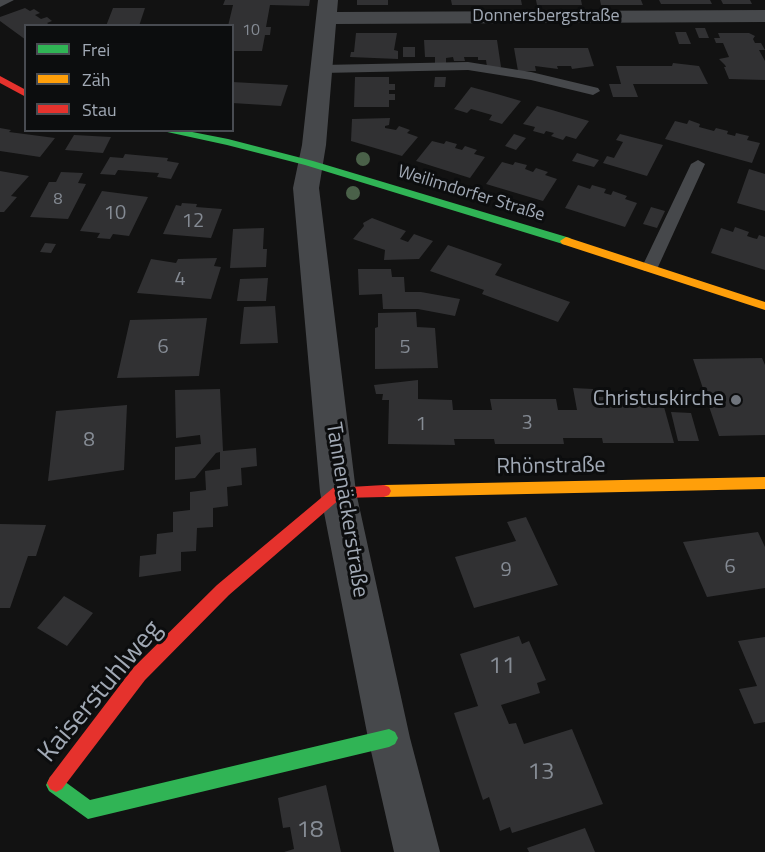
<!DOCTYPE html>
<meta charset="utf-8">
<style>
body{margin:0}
#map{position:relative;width:765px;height:852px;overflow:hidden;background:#121212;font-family:"Titillium Web",sans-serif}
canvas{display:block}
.legend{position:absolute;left:24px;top:24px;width:210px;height:108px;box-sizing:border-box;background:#0c0d0e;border:2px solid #484b51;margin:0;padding:8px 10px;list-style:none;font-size:18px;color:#a1a9b5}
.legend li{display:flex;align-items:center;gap:12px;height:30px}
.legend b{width:30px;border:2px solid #484b51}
</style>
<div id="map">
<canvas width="765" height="852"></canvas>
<ul class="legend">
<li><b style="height:8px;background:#30b455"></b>Frei</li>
<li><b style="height:8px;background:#ff9f0a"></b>Zäh</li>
<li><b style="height:8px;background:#e5322d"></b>Stau</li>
</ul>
</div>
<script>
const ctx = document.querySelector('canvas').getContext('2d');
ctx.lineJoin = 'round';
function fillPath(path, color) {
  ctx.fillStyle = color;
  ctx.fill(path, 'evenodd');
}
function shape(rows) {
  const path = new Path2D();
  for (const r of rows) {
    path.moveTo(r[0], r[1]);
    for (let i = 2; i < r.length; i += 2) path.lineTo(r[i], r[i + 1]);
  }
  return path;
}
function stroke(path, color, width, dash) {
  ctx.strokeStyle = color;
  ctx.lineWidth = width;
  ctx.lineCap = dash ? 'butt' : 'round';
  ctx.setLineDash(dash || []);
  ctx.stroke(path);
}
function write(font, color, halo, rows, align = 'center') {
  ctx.font = font + ' "Titillium Web",sans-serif';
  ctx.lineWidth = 6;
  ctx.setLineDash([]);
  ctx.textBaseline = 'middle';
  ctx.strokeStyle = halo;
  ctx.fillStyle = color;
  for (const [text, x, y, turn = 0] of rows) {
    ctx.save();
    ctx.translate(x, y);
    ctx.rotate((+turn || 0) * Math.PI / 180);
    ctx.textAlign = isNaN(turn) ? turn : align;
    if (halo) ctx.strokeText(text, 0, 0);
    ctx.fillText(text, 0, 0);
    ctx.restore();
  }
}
const building = shape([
 [225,0,310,0,309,6,270,5,266,27,271,27,270,35,265,35,262,51,232,51,232,26,228,26,233,5,223,5],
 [357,0,388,0,388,5,357,5],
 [451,0,521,0,522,5,452,5],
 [536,0,581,0,582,5,537,5],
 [600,0,641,0,643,5,601,5],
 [659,0,710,0,712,4,661,4],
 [721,0,750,0,752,4,723,4],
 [25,8,30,11,34,9,40,13,35,15,41,19,47,17,52,21,47,23,51,26,26,26,26,40,0,21,0,17],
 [113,8,145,8,139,26,106,26],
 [695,28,705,28,709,38,699,38],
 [675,32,686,32,691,44,679,44],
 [356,33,397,33,394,50,398,51,398,59,350,57,351,52,354,52],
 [718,33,749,33,755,36,753,39,755,43,761,43,765,50,759,50,765,61,765,80,729,79,724,67,726,67,725,65,719,59,729,57,723,43,716,43,714,38,720,38],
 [424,40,497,40,501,67,487,67,486,60,478,60,478,57,464,57,465,61,454,61,453,57,446,58,446,64,435,64,435,57,425,57],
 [403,47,415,47,415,57,403,57],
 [514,48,588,48,594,66,572,69,571,66,557,66,558,69,535,66,536,71,518,71],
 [673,63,699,66,708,84,633,84,638,97,613,97,609,84,621,84,616,66,672,66],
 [355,77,389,77,389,84,395,84,395,90,389,90,389,94,395,94,395,100,389,100,389,107,354,107],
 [435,77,446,77,445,87,434,87],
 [232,82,288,85,281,106,232,103],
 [471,87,497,94,521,101,502,124,489,120,492,115,471,109,467,113,454,109],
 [537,106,552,110,589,121,576,139,566,136,563,140,551,136,554,133,546,131,544,134,533,131,535,127,523,124],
 [390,118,389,125,385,126,385,128,396,130,399,126,410,130,407,133,418,137,402,156,351,141,352,119],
 [689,120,700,124,699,127,714,131,716,128,728,131,727,134,735,136,736,133,749,136,747,140,760,143,752,163,665,139,675,121,687,124],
 [0,128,11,130,9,132,55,138,40,157,0,151],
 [514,134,526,138,516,150,505,146],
 [620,134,663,145,647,176,603,163,607,156,614,158,623,142,616,140],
 [74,135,111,137,103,153,65,150],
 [432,141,444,144,446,141,457,144,455,148,462,150,465,146,477,150,474,154,485,157,470,178,416,161],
 [577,153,599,160,594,167,572,161],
 [125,154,168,158,167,161,179,163,171,179,157,177,159,173,118,170,115,175,100,174,110,157,123,158],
 [502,162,513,165,515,162,527,165,525,169,533,172,536,168,548,172,545,175,557,179,543,201,486,184],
 [749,169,765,174,765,211,737,203],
 [0,171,29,176,11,196,17,197,4,212,0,212],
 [61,172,83,173,78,183,86,184,68,219,30,217,49,182,56,182],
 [578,185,590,189,592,185,606,189,604,193,611,195,613,191,627,196,625,199,637,203,625,227,565,208],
 [102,191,148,197,129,236,113,234,110,239,97,238,100,233,80,231],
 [182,203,197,204,196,207,222,209,211,238,163,234,176,205,181,206],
 [651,207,665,211,657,228,643,224],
 [372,218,406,231,400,239,408,242,414,234,433,241,419,259,384,260,385,250,353,239,364,226,363,223],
 [735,227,749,232,747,236,753,238,757,239,759,235,765,237,765,270,711,253,721,228,733,232],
 [264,228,263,249,267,249,266,267,230,268,233,229],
 [45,243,56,244,51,253,40,252],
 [448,245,502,264,495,275,570,302,558,322,482,294,484,290,430,271],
 [217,258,214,266,221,267,211,299,137,293,151,259,176,263,178,259],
 [358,269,391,269,392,277,404,277,405,292,421,292,460,299,455,316,418,309,383,309,382,294,359,295],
 [268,278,266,301,237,301,240,279],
 [275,306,278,343,240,344,244,307],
 [416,312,417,327,435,328,438,368,375,369,375,328,378,327,378,313],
 [207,318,199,376,117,378,130,320],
 [762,358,765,365,765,435,719,436,693,359],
 [418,380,418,399,452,400,453,410,492,410,490,399,556,399,558,410,577,410,573,388,593,389,595,397,661,396,674,443,603,443,602,438,563,438,564,444,495,444,494,439,454,439,455,445,388,444,389,400,382,400,383,394,376,394,374,385],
 [220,389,223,451,256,448,257,466,241,468,242,485,227,487,228,506,213,508,213,527,197,528,196,551,181,552,181,571,139,577,140,556,156,554,157,534,173,532,173,512,190,510,190,492,206,490,205,471,220,469,220,452,216,453,195,478,175,480,175,447,201,444,200,435,176,438,175,390],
 [127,405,124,470,48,481,56,411],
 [671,412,691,413,699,441,678,441],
 [526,517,558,585,474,608,455,557,516,541,507,522],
 [0,524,46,525,36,556,28,556,10,608,0,608],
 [758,532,765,547,765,588,707,597,683,542],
 [64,596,93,613,67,646,37,628],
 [519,636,522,644,529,641,546,680,537,683,540,693,501,705,509,724,516,723,524,744,572,729,603,804,512,833,510,827,500,831,489,797,483,800,454,713,478,706,460,654],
 [765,637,765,722,754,724,739,689,757,686,738,641],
 [326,785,341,852,284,852,294,849,290,827,283,828,278,798],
 [585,828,595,852,529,852,527,848]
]);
const lane = shape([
 [0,0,14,0,0,7,0,0],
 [468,62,531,72,598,88,600,91,593,95,531,80,468,70,322,73,316,69,322,65,468,62],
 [698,160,705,164,658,267,656,271,644,271,642,267,691,164,698,160]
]);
const street = shape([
 [318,0,338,0,337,12,765,10,765,22,336,24,326,145,319,188,356,492,410,738,440,852,394,852,368,738,320,492,293,188,302,145,318,0]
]);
const fast = shape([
 [158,130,182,130,228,139,313,161,570,238,572,241,566,245,305,165,227,145,158,130],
 [389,729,395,732,398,738,395,744,389,747,88,819,49,791,46,785,50,777,56,774,62,777,64,781,90,800,389,729]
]);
const slow = shape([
 [566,237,765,302,765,310,562,244,560,241,566,237],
 [765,477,765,489,384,497,379,495,377,491,379,487,384,485,765,477]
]);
const jam = shape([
 [0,76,26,90,26,97,0,83,0,76],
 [384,485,389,487,391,491,389,495,384,497,341,498,229,595,145,680,62,789,56,792,50,789,47,783,50,777,133,668,217,585,333,488,384,485]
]);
const trees = [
 [363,159],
 [353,193]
];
const markers = [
 [736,400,6,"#6f747c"]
];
const farNumbernames = [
 ["10",251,31],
 ["8",58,200]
];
const farStreetnames = [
 ["Donnersbergstraße",546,17],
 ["Weilimdorfer Straße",471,194,17]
];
const numberNames = [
 ["10",115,214],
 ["12",193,222],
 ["4",180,280],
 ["6",163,348],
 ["5",405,348],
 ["3",527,424],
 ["1",421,425],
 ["8",89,441],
 ["6",730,568],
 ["9",506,571]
];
const poiNames = [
 ["Christuskirche",724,400]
];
const streetNames = [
 ["Rhönstraße",551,467,-1],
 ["Tannenäckerstraße",346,510,81]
];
const nearNumbernames = [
 ["11",502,667],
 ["13",541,773],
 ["18",310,831]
];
const nearStreetnames = [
 ["Kaiserstuhlweg",101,692,-50]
];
fillPath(building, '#313133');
fillPath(lane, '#46484b');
fillPath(street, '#46484b');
fillPath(fast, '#30b455');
fillPath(slow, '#ff9f0a');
fillPath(jam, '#e5322d');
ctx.fillStyle = '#4a6149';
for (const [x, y] of trees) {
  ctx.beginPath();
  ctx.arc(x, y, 7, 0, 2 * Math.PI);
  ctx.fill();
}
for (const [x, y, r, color] of markers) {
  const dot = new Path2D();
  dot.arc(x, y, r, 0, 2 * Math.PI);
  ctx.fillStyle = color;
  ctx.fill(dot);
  stroke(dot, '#0c0d0e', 2);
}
write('16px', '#858b94', null, farNumbernames);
write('18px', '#a1a9b5', '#0c0d0e', farStreetnames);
write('20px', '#858b94', null, numberNames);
write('22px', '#a1a9b5', '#0c0d0e', poiNames, 'right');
write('22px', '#a1a9b5', '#0c0d0e', streetNames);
write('24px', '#858b94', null, nearNumbernames);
write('27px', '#a1a9b5', '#0c0d0e', nearStreetnames);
</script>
